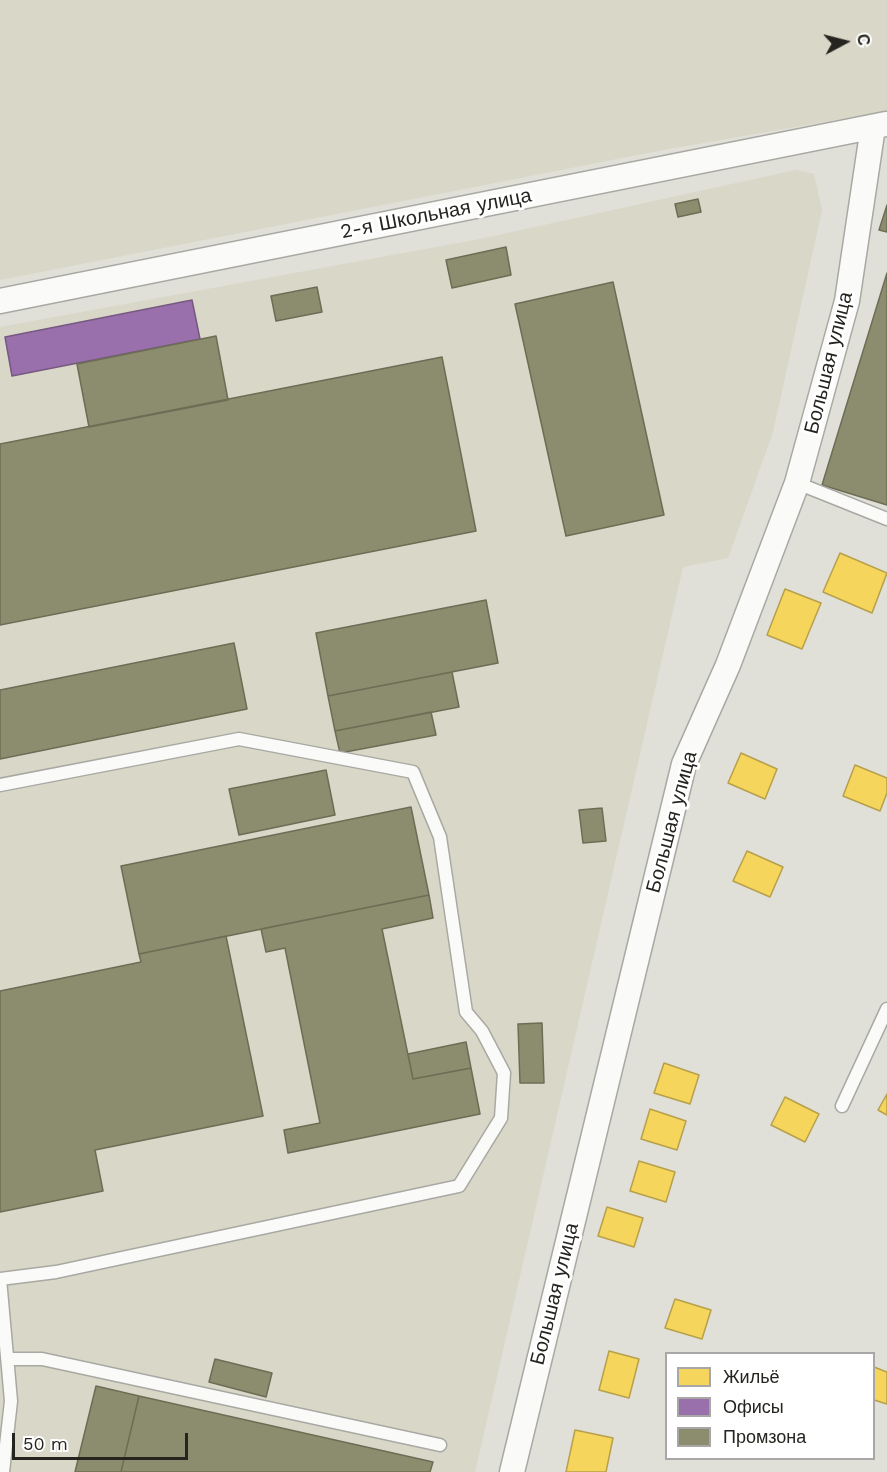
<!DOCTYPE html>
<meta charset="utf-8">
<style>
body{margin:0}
#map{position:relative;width:887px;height:1472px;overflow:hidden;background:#e0dfd8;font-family:"Work Sans",sans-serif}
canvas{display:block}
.legend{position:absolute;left:665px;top:1352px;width:210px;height:108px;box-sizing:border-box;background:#fff;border:2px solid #a8a7a5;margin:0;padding:8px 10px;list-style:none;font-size:18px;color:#25241f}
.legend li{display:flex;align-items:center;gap:12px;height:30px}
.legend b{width:30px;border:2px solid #a8a7a5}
.north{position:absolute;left:815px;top:12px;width:60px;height:60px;-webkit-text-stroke:4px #fff;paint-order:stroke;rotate:83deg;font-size:16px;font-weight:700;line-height:24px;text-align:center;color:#25241f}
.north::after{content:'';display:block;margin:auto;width:21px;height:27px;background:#25241f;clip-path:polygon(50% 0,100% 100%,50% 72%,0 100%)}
.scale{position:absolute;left:12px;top:1433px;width:176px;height:27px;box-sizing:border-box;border:3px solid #25241f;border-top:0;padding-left:8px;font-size:18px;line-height:21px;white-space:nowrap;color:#25241f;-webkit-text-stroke:4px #fff;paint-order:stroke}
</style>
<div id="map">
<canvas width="887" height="1472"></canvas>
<ul class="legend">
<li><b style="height:16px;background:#f6d55c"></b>Жильё</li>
<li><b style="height:16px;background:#9970ab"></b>Офисы</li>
<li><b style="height:16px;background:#8c8c6e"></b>Промзона</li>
</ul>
<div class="north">С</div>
<div class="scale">50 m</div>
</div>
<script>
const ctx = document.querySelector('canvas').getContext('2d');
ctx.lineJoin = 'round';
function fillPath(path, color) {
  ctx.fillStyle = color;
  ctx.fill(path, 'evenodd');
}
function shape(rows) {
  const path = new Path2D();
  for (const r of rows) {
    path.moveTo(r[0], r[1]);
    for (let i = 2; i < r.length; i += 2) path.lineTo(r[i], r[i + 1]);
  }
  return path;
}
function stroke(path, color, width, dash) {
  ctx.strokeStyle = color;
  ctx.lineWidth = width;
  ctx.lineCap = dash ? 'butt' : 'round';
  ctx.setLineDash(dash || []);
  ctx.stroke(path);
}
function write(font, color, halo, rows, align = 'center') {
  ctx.font = font + ' "Work Sans",sans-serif';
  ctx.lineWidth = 6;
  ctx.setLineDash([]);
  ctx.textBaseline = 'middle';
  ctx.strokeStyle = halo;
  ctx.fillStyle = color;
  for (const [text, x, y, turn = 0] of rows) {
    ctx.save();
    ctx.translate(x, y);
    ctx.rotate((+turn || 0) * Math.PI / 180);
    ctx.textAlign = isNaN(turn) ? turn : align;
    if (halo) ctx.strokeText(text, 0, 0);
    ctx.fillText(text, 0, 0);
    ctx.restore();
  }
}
const built = shape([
 [0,0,887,0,887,111,663,150,0,280],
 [796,170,814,174,822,210,773,432,728,558,683,567,475,1472,0,1472,0,327,480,239]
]);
const homes = shape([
 [840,553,887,573,872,613,823,592,840,553],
 [785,589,821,603,802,649,767,635,785,589],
 [741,753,777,769,765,799,728,783,741,753],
 [855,765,887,778,887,793,880,811,843,796,855,765],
 [747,851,783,867,770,897,733,881,747,851],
 [664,1063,699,1075,690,1104,654,1093,664,1063],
 [887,1094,887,1115,878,1110,887,1094],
 [785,1097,819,1114,805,1142,771,1125,785,1097],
 [650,1109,686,1121,677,1150,641,1139,650,1109],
 [639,1161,675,1172,666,1202,630,1191,639,1161],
 [607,1207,643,1218,634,1247,598,1236,607,1207],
 [675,1299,711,1310,702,1339,665,1328,675,1299],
 [609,1351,639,1359,629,1398,599,1390,609,1351],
 [874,1367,887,1372,887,1404,874,1400,874,1367],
 [575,1430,613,1438,606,1472,566,1472,575,1430]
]);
const offices = shape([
 [192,300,200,339,12,376,5,337,192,300]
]);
const industry = shape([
 [698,199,701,212,678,217,675,204,698,199],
 [887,205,887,232,879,230,887,205],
 [506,247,511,275,452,288,446,260,506,247],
 [887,273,887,505,822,485,887,273],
 [613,282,664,515,566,536,515,304,613,282],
 [317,287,322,312,276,321,271,296,317,287],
 [216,336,228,400,89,427,77,364,216,336],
 [442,357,476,531,0,625,0,444,442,357],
 [486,600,498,663,328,696,316,633,486,600],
 [234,643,247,709,0,759,0,690,234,643],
 [452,672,459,707,335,731,328,696,452,672],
 [431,712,436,735,340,753,335,731,431,712],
 [326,770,335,815,239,835,229,789,326,770],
 [411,807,429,895,139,954,121,866,411,807],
 [602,808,606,841,583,843,579,810,602,808],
 [429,895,433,918,382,929,413,1079,471,1068,480,1114,288,1153,284,1130,320,1123,285,948,266,952,261,929,429,895],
 [226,936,263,1116,95,1150,103,1191,0,1212,0,991,141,962,139,954,226,936],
 [542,1023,544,1083,520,1083,518,1024,542,1023],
 [466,1042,471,1068,413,1079,408,1054,466,1042],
 [215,1359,272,1373,266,1397,209,1382,215,1359],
 [96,1386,139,1396,121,1472,75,1472,96,1386],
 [139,1396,433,1462,430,1472,121,1472,139,1396]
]);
const service = shape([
 [797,483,887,519],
 [0,785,239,739,413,772,440,837,466,1012,482,1031,504,1073,501,1118,459,1186,56,1272,0,1279],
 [842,1106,887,1009],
 [0,1279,11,1401,3,1472],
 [9,1359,42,1359,440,1445]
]);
const minor = shape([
 [0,301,886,124],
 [512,1472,684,764,728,665,797,483,847,301,873,127]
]);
const streetNames = [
 ["2-я Школьная улица",436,214,-11],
 ["Большая улица",829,363,-76],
 ["Большая улица",672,822,-75],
 ["Большая улица",555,1294,-76]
];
fillPath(built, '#d8d7c8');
fillPath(homes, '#f6d55c');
stroke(homes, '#b7a04a', 1.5);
fillPath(offices, '#9970ab');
stroke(offices, '#765981', 1.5);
fillPath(industry, '#8c8c6e');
stroke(industry, '#6d6d56', 1.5);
stroke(service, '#a9a9a3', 15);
stroke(minor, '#a9a9a3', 27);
stroke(service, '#fafaf9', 12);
stroke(minor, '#fafaf9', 24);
write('20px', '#25241f', '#fff', streetNames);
</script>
